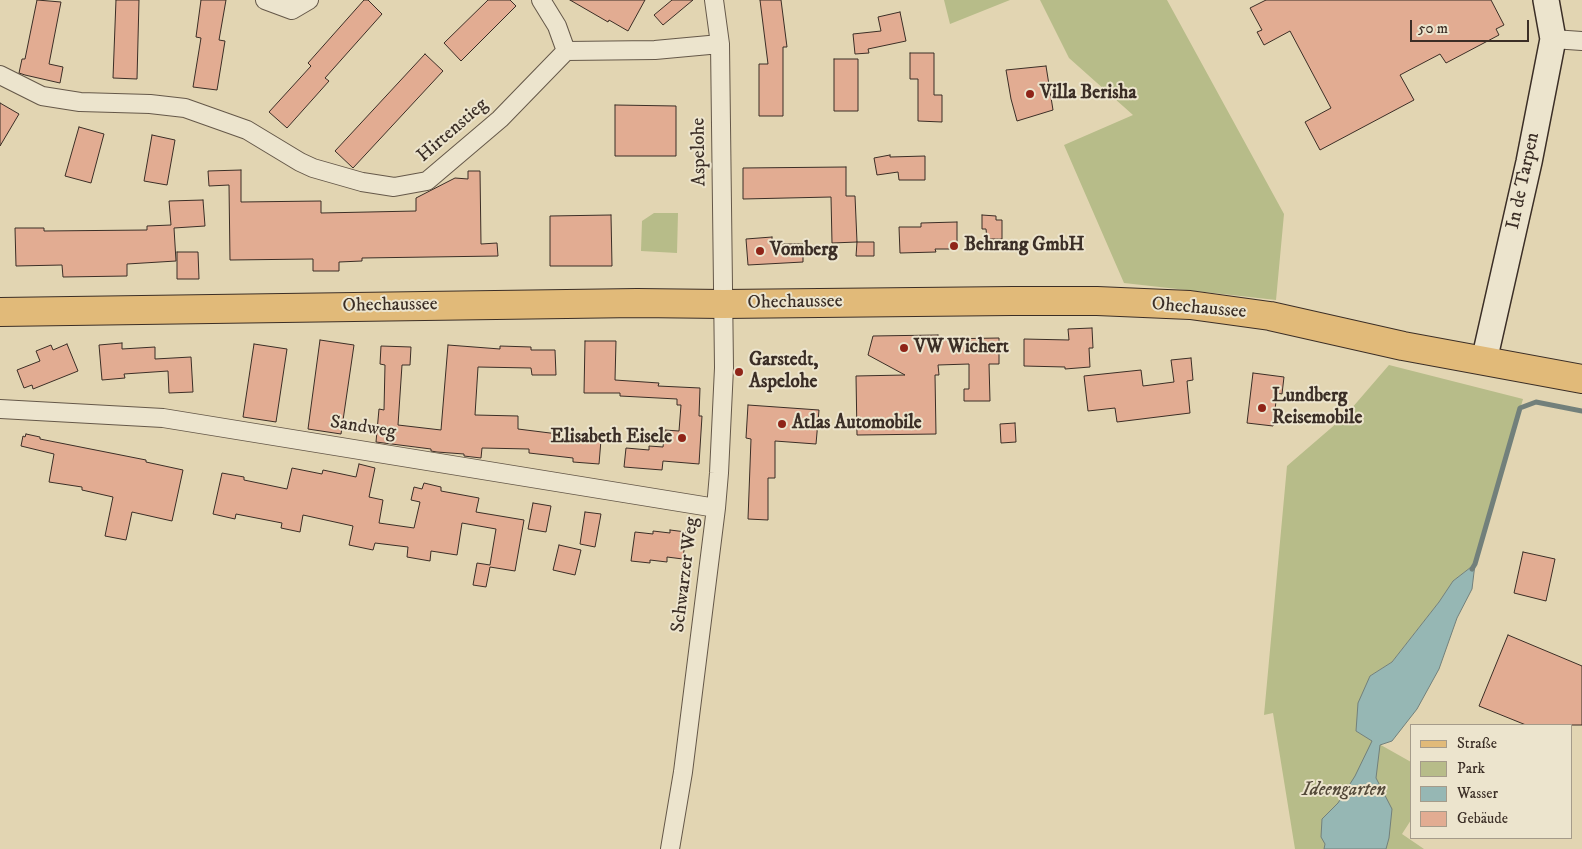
<!DOCTYPE html>
<meta charset="utf-8">
<style>
body{margin:0}
#map{position:relative;width:1582px;height:849px;overflow:hidden;background:#e2d5b2;font-family:"IM FELL DW Pica",serif}
canvas{display:block}
.legend{position:absolute;left:1410px;top:724px;width:162px;height:115px;box-sizing:border-box;background:#ece4cd;border:1px solid #a59b8a;margin:0;padding:6px 9px;list-style:none;font-size:15px;color:#3b2e26}
.legend li{display:flex;align-items:center;gap:10px;height:25px}
.legend b{width:25px;border:1px solid #a59b8a}
.scale{position:absolute;left:1410px;top:20px;width:119px;height:22px;box-sizing:border-box;border:2px solid #3b2e26;border-top:0;padding-left:6px;font-size:15px;line-height:18px;white-space:nowrap;color:#3b2e26;-webkit-text-stroke:4px #ece4cd;paint-order:stroke}
</style>
<div id="map">
<canvas width="1582" height="849"></canvas>
<ul class="legend">
<li><b style="height:6px;background:#e1ba79"></b>Straße</li>
<li><b style="height:14px;background:#b7bc89"></b>Park</li>
<li><b style="height:14px;background:#96b7b4"></b>Wasser</li>
<li><b style="height:14px;background:#e2ac92"></b>Gebäude</li>
</ul>
<div class="scale">50 m</div>
</div>
<script>
const ctx = document.querySelector('canvas').getContext('2d');
ctx.lineJoin = 'round';
function fillPath(path, color) {
  ctx.fillStyle = color;
  ctx.fill(path, 'evenodd');
}
function shape(rows) {
  const path = new Path2D();
  for (const r of rows) {
    path.moveTo(r[0], r[1]);
    for (let i = 2; i < r.length; i += 2) path.lineTo(r[i], r[i + 1]);
  }
  return path;
}
function stroke(path, color, width, dash) {
  ctx.strokeStyle = color;
  ctx.lineWidth = width;
  ctx.lineCap = dash ? 'butt' : 'round';
  ctx.setLineDash(dash || []);
  ctx.stroke(path);
}
function write(font, color, halo, rows, align = 'center') {
  ctx.font = font + ' "IM FELL DW Pica",serif';
  ctx.lineWidth = 4;
  ctx.setLineDash([]);
  ctx.textBaseline = 'middle';
  ctx.strokeStyle = halo;
  ctx.fillStyle = color;
  for (const [text, x, y, turn = 0] of rows) {
    ctx.save();
    ctx.translate(x, y);
    ctx.rotate((+turn || 0) * Math.PI / 180);
    ctx.textAlign = isNaN(turn) ? turn : align;
    if (halo) ctx.strokeText(text, 0, 0);
    ctx.fillText(text, 0, 0);
    ctx.restore();
  }
}
const green = shape([
 [944,0,1010,0,950,24],
 [1040,0,1167,0,1284,214,1276,300,1124,283,1064,145,1133,115,1069,58],
 [654,213,678,213,677,253,641,251,642,221],
 [1389,365,1523,399,1475,564,1453,581,1439,602,1392,662,1370,676,1356,731,1411,762,1411,820,1402,834,1424,849,1295,849,1273,713,1264,715,1287,466,1345,416]
]);
const water = shape([
 [1475,564,1472,589,1457,618,1439,669,1417,709,1392,741,1380,745,1376,778,1392,809,1389,838,1386,849,1324,849,1325,844,1321,837,1322,819,1338,803,1355,776,1372,741,1356,731,1358,703,1370,676,1392,662,1439,602,1453,581,1475,564]
]);
const stream = shape([
 [1472,569,1475,564,1520,408,1536,402,1582,411]
]);
const building = shape([
 [37,0,61,2,49,64,63,67,60,83,25,75,19,73,22,59,25,59,37,0],
 [116,0,139,0,137,79,113,78,116,0],
 [201,0,226,0,219,40,225,41,217,90,193,87,201,38,196,37,201,0],
 [364,0,368,0,382,14,325,78,329,81,287,128,269,112,311,66,308,63,364,0],
 [488,0,510,0,516,6,461,61,444,43,488,0],
 [570,0,645,0,628,31,609,20,608,22,570,0],
 [672,0,693,0,663,25,654,15,672,0],
 [760,0,781,0,787,47,783,47,783,116,759,116,759,64,768,64,760,0],
 [1266,0,1491,0,1504,25,1496,29,1499,35,1446,63,1440,54,1400,75,1414,100,1320,150,1305,122,1331,108,1290,31,1264,45,1257,32,1262,30,1250,8,1266,0],
 [900,12,906,41,868,49,869,53,855,54,853,34,881,31,878,17,900,12],
 [910,53,934,53,934,95,942,95,942,122,918,121,918,79,910,79,910,53],
 [425,54,443,71,353,168,335,151,425,54],
 [834,59,858,59,858,111,834,111,834,59],
 [1046,66,1053,110,1017,121,1011,99,1006,70,1046,66],
 [0,103,19,114,0,146,0,103],
 [615,105,676,106,676,156,615,156,615,105],
 [79,127,104,134,91,183,65,176,79,127],
 [152,135,175,140,167,185,144,181,152,135],
 [890,155,890,157,925,156,925,180,899,180,898,172,877,175,874,158,890,155],
 [846,167,846,196,855,196,857,242,832,243,831,197,743,199,743,168,846,167],
 [241,170,241,202,321,201,321,213,416,211,416,198,455,178,468,179,468,171,480,171,481,244,497,243,498,256,362,258,362,261,339,262,339,271,313,271,313,259,230,260,229,185,209,186,208,171,241,170],
 [203,200,205,226,174,228,176,261,127,264,127,276,63,277,62,265,16,266,15,228,44,228,44,231,147,230,147,226,171,225,169,201,203,200],
 [611,215,612,266,550,266,550,216,611,215],
 [982,215,996,216,996,220,1002,220,1002,239,987,239,986,229,982,229,982,215],
 [957,222,957,249,935,249,936,252,900,253,899,227,921,227,921,223,957,222],
 [772,237,772,244,803,244,803,262,748,265,746,239,772,237],
 [857,242,874,242,874,256,856,256,857,242],
 [177,252,198,252,199,279,177,279,177,252],
 [1092,328,1093,348,1089,348,1090,367,1065,369,1065,367,1024,366,1024,339,1069,340,1068,329,1092,328],
 [938,335,938,339,999,338,999,364,989,364,990,401,964,401,964,389,969,389,969,364,938,365,939,375,935,375,936,434,857,435,856,376,905,375,868,355,873,336,938,335],
 [320,340,354,345,341,434,308,429,320,340],
 [585,341,616,341,615,380,659,383,658,386,700,388,699,416,702,416,699,464,663,461,662,470,624,467,626,448,649,450,649,446,663,447,665,430,679,431,681,405,677,405,677,399,620,396,620,393,584,393,585,341],
 [122,343,122,349,155,347,155,359,191,357,193,392,169,393,168,371,124,374,125,378,102,380,99,345,122,343],
 [67,344,78,371,33,389,32,385,24,388,17,370,40,361,36,351,51,345,53,350,67,344],
 [254,344,287,349,276,422,243,417,254,344],
 [448,345,500,349,500,346,531,347,531,350,555,350,556,375,532,375,531,368,478,367,475,415,518,416,518,429,558,434,557,438,601,440,599,464,573,462,573,458,529,453,529,449,482,448,481,458,464,456,464,454,437,452,431,451,431,449,376,442,379,409,384,410,385,365,380,364,381,346,411,347,410,365,402,365,398,425,441,430,448,345],
 [1191,358,1193,380,1187,381,1190,413,1117,422,1115,408,1088,411,1084,376,1141,370,1143,386,1174,382,1171,360,1191,358],
 [1253,373,1284,377,1282,394,1277,393,1273,426,1247,423,1253,373],
 [748,405,819,410,816,444,775,441,775,478,768,478,768,520,748,519,751,439,746,438,748,405],
 [1015,423,1016,442,1001,443,1000,424,1015,423],
 [26,434,40,437,40,439,146,460,146,462,183,470,172,521,132,512,126,540,105,536,113,497,82,490,82,487,49,482,54,454,21,446,23,436,25,437,26,434],
 [359,464,375,468,369,497,383,500,379,523,414,528,420,502,411,500,414,487,422,489,424,483,441,487,441,491,479,498,476,512,524,520,515,571,490,567,486,587,473,585,477,563,490,565,496,529,462,523,457,555,431,551,430,561,407,557,408,547,375,543,373,550,349,545,353,526,303,515,300,532,281,528,282,523,236,514,235,519,213,514,222,473,244,477,244,480,287,489,292,468,322,474,323,470,356,477,359,464],
 [533,503,551,506,546,532,528,529,533,503],
 [585,512,601,514,595,547,580,544,585,512],
 [670,530,686,532,683,559,667,557,667,562,650,560,650,563,631,561,635,532,653,534,653,531,670,533,670,530],
 [559,545,581,550,575,575,553,570,559,545],
 [1523,552,1555,559,1546,601,1514,593,1523,552],
 [1508,635,1582,666,1582,725,1526,725,1479,706,1508,635]
]);
const street = shape([
 [265,0,292,10,309,0],
 [541,0,557,26,566,51],
 [1553,39,1582,41],
 [0,75,42,96,80,102,150,104,185,108,247,130,300,162,313,168,362,182,394,187,427,181,500,119,566,51,655,50,720,44],
 [0,409,163,418,716,508],
 [670,849,683,772,716,508,719,473,724,368,720,44,714,0]
]);
const secondary = shape([
 [1484,361,1529,162,1553,39,1546,0]
]);
const primary = shape([
 [0,312,637,303,723,304,1012,301,1097,301,1190,305,1270,316,1403,346,1582,379]
]);
const markers = [
 [1030,94,5,"#8f2418"],
 [954,246,5,"#8f2418"],
 [760,251,5,"#8f2418"],
 [904,348,5,"#8f2418"],
 [739,372,5,"#8f2418"],
 [1262,408,5,"#8f2418"],
 [782,424,5,"#8f2418"],
 [682,438,5,"#8f2418"]
];
const poiNames = [
 ["Villa Berisha",1040,94],
 ["Behrang GmbH",964,246],
 ["Vomberg",770,251],
 ["VW Wichert",914,348],
 ["Garstedt,",749,361],
 ["Aspelohe",749,383],
 ["Lundberg",1272,397],
 ["Reisemobile",1272,419],
 ["Atlas Automobile",792,424],
 ["Elisabeth Eisele",672,438,"right"]
];
const streetNames = [
 ["Hirtenstieg",453,131,-41],
 ["Aspelohe",700,152,-91],
 ["In de Tarpen",1524,181,-78],
 ["Ohechaussee",795,303,-1],
 ["Ohechaussee",390,306,-1],
 ["Ohechaussee",1199,309,5],
 ["Sandweg",363,428,9],
 ["Schwarzer Weg",686,575,-83]
];
const parkNames = [
 ["Ideengarten",1344,791]
];
fillPath(green, '#b7bc89');
fillPath(water, '#96b7b4');
stroke(water, '#72807b', 1);
stroke(stream, '#72807b', 5);
fillPath(building, '#e2ac92');
stroke(building, '#3b2e26', 1);
stroke(street, '#655849', 20);
stroke(secondary, '#3b2e26', 28);
stroke(primary, '#3b2e26', 30);
stroke(street, '#ece4cd', 18);
stroke(secondary, '#ece4cd', 25);
stroke(primary, '#e1ba79', 28);
for (const [x, y, r, color] of markers) {
  const dot = new Path2D();
  dot.arc(x, y, r, 0, 2 * Math.PI);
  ctx.fillStyle = color;
  ctx.fill(dot);
  stroke(dot, '#ece4cd', 2);
}
write('bold 19px', '#3b2e26', '#ece4cd', poiNames, 'left');
write('19px', '#3b2e26', '#ece4cd', streetNames);
write('italic 19px', '#544a3a', '#ece4cd', parkNames);
</script>
